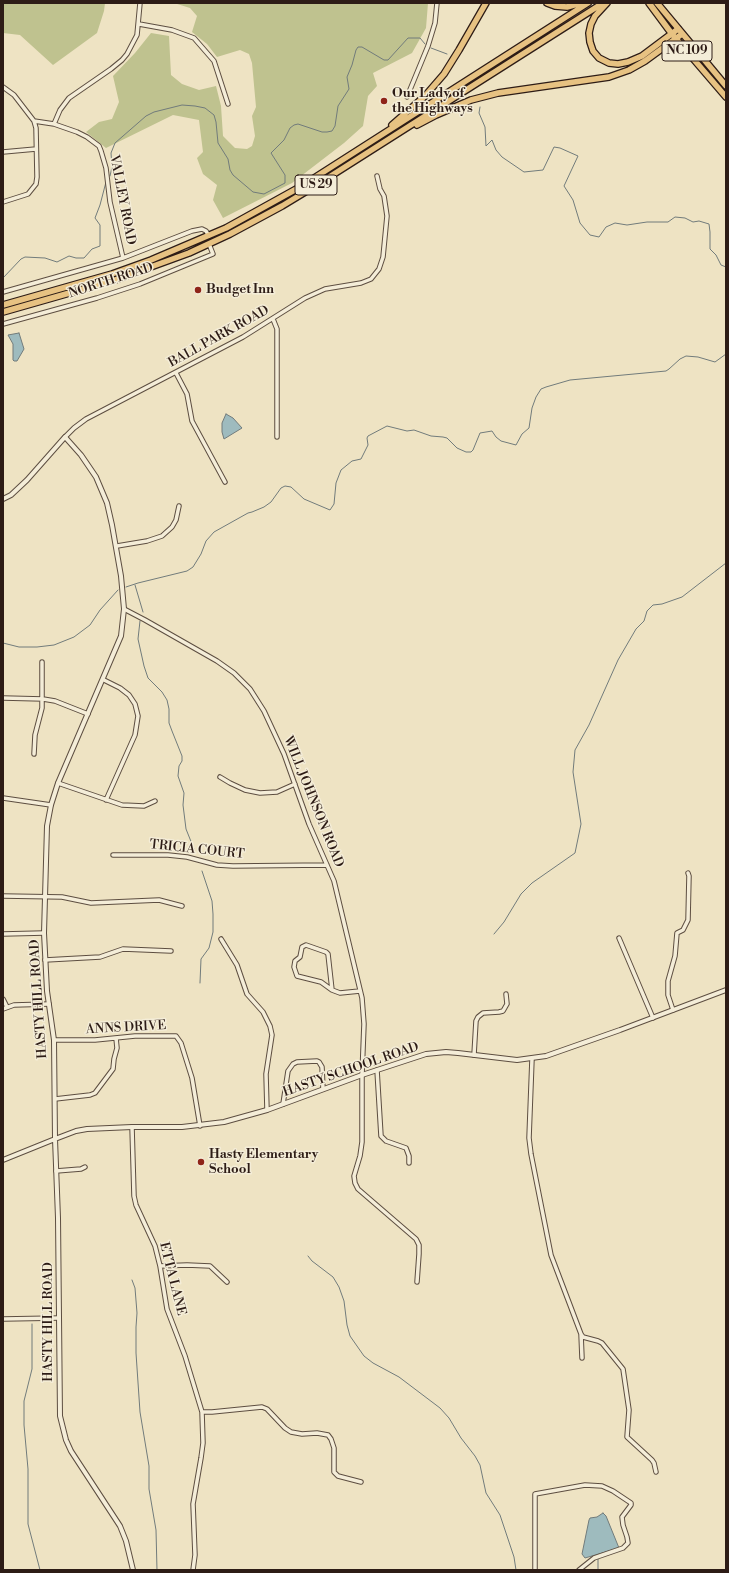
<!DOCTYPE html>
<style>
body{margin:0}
#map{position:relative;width:729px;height:1573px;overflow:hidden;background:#eee3c3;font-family:"Libre Bodoni",serif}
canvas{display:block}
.frame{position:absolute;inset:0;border:4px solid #2d1c16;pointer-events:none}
</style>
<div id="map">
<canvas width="729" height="1573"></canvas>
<div class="frame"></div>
</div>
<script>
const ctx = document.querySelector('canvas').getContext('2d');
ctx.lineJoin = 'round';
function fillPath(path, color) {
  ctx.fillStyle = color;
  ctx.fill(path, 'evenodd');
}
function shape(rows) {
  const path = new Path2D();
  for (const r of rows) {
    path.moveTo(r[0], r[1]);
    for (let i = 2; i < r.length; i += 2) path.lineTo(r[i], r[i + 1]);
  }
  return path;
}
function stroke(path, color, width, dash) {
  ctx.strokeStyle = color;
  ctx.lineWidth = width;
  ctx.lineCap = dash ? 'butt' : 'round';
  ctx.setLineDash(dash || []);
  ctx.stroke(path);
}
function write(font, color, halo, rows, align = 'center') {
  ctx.font = font + ' "Libre Bodoni",serif';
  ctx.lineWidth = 3;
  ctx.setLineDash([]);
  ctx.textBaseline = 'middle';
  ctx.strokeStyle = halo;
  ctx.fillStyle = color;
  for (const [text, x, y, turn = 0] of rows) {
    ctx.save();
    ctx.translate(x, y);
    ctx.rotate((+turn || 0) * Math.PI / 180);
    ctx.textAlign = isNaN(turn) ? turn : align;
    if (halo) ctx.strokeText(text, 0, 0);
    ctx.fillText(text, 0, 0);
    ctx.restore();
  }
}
const green = shape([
 [3,3,105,3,104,11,97,33,53,65,20,35,3,33],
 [174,3,428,3,426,28,412,53,373,73,377,86,368,96,363,126,344,143,292,183,223,218,213,200,217,185,203,174,197,158,203,152,199,120,173,115,106,148,86,132,99,122,112,119,119,102,113,76,135,53,151,33,169,36,171,75,182,84,199,90,216,86,221,106,223,136,235,148,247,149,252,146,255,136,252,116,256,107,252,63,249,54,240,50,217,57,207,44,192,32,197,16,190,8]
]);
const water = shape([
 [19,333,24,349,17,361,14,361,13,360,13,344,8,335,19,333],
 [226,414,233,418,242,428,224,439,222,432,222,423,226,414],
 [603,1513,606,1516,619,1548,585,1558,582,1554,589,1520,590,1518,597,1517,603,1513]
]);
const stream = shape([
 [431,48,447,54],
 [480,107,479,113,485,127,486,146,492,140,496,150,502,157,524,172,543,170,554,147,560,148,578,156,564,186,573,200,580,223,590,235,599,237,606,227,615,223,627,225,647,222,668,222,675,217,685,218,693,222,699,221,709,224,710,232,710,249,716,255,721,265,726,267],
 [110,176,112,167,111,153,115,143,146,116,154,112,182,105,195,106,205,108,214,115,216,122,218,143,228,159,230,170,233,175,253,192,264,194,285,183,285,175,271,153,284,140,290,128,294,125,298,124,322,132,327,132,332,131,335,126,338,106,349,89,347,77,352,65,356,50,358,47,362,47,384,60,388,60,408,38,420,38,425,44],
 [3,278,21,259,25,257,45,258,57,262,69,256,76,258,84,258,92,249,100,246,100,225,95,218,100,205,106,182],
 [135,585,143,612],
 [126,587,138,583,187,571,193,567,201,554,206,541,214,532,248,513,252,512,264,507,271,502,281,488,285,486,291,487,304,499,330,510,334,504,336,483,341,470,352,461,361,459,368,445,367,438,368,436,387,426,407,431,414,430,431,436,443,437,447,438,457,448,466,452,471,452,473,450,480,433,492,431,496,437,501,441,516,445,522,434,529,428,532,408,536,397,541,389,546,387,570,380,666,371,669,369,680,359,686,356,698,357,715,362,726,354],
 [140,621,138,639,144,666,148,678,162,692,167,700,169,709,169,723,172,731,182,756,182,761,179,766,178,776,184,793,183,805,186,829,194,849],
 [3,643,19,647,37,647,54,645,74,637,90,625,100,610,118,590],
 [494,934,504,922,521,894,532,883,575,853,581,824,573,772,575,750,589,725,618,660,636,629,644,621,647,611,653,605,662,604,682,597,726,563],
 [200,983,201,959,209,948,213,932,213,914,212,901,202,871],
 [308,1256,312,1261,333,1277,339,1287,344,1301,347,1325,350,1336,364,1356,373,1363,399,1377,440,1408,449,1418,461,1438,475,1456,480,1465,486,1493,500,1515,514,1557,516,1570],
 [132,1280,135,1288,137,1313,136,1327,136,1353,140,1412,149,1466,149,1489,156,1530,157,1570],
 [32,1324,32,1369,24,1401,24,1425,28,1469,28,1524,40,1570],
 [598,1570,598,1558]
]);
const minor = shape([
 [139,24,172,30,194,38,214,61,228,104],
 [3,87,14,95,34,121,36,128,37,177,36,184,28,194,3,202],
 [407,97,428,46,435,23,437,3],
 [34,121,54,124,77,132,87,137,99,146,101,151,106,168,110,202,123,258],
 [54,124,60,110,69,98,111,69,122,60,127,54,137,35,140,3],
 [3,152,36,149],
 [3,292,123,258,192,231,202,229,206,231,209,236],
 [273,319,277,329,277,437],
 [3,324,97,298,140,284,213,254,209,244],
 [176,373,187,394,192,421,225,482],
 [65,437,74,428,86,419,243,337,305,298,325,289,361,283,371,279,379,269,383,257,387,216,384,196,380,189,377,176],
 [117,546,147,541,162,536,172,527,176,520,179,506],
 [124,609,145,620,217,661,234,673,250,689,264,711,284,754,309,824,334,881,362,998,364,1024,362,1075,362,1142,360,1156,354,1176,355,1183,358,1189,416,1239,419,1245,419,1254,417,1282],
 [104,680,120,688,129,695,135,704,138,716,135,735,106,800],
 [3,698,43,699,55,701,88,714],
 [34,754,35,735,42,708,42,662],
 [220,777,230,783,245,790,260,793,277,792,295,784],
 [58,783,122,805,144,806,155,801],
 [3,798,51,805],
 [113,855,168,855,187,857,217,865,233,866,327,865],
 [3,896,62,897,91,903,159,900,182,906],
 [3,934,44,933],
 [619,938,653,1018],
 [221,939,237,965,247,994,263,1012,270,1026,272,1035,266,1074,267,1110],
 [45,960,100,957,123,949,171,951],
 [332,990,328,954,326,952,306,945,302,947,300,957,295,961,294,967,297,976,321,982,332,990,340,993,360,991],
 [3,999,7,1007],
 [3,1009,14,1005,49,1004],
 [673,1010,668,995,668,981,675,956,677,933,683,930,688,920,689,876,688,873],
 [54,1040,95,1040,135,1036,176,1036,181,1043,192,1078,200,1126],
 [474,1055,476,1021,478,1017,483,1013,499,1012,503,1011,507,1004,506,994],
 [532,1059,529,1138,531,1154,551,1255,581,1334,582,1358],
 [377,1070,381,1136,386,1141,406,1148,409,1156,409,1163],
 [55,1099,90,1095,95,1093,113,1069,114,1059,117,1048,116,1038],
 [283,1104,288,1071,293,1064,297,1062,317,1061,319,1062,322,1067,323,1089],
 [132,1127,134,1196,136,1205,155,1246,160,1266,167,1309,185,1356,202,1412,203,1443,201,1458,193,1504,195,1555,193,1570],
 [56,1171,81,1169,85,1167],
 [160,1266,187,1265,210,1266,227,1282],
 [3,1319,59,1318],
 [581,1334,583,1337,598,1341,602,1343,623,1369,629,1410,627,1437,652,1460,654,1463,656,1472],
 [202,1412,212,1412,262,1407,267,1409,285,1428,291,1432,302,1434,317,1433,328,1435,331,1439,334,1448,334,1472,338,1476,361,1482],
 [535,1570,535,1494,585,1485,602,1486,613,1491,631,1503,631,1505,622,1517,623,1525,627,1537,628,1543,623,1548,594,1558,579,1570]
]);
const tertiary = shape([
 [3,499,11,495,27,480,65,437,81,455,96,477,107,503,112,525,121,576,124,609,121,636,58,783,51,805,47,826,44,933,47,991,54,1040,55,1139,58,1218,60,1416,66,1440,71,1451,120,1526,126,1541,133,1570],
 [3,1160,55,1139,76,1131,87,1129,132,1127,182,1127,224,1122,267,1110,362,1075,426,1054,446,1052,458,1053,517,1060,546,1056,620,1030,726,990]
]);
const primary = shape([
 [649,3,672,34,726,97],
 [657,3,726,86]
]);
const trunk = shape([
 [547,3,555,6,567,7,581,3],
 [607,3,595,16,591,24,589,33,590,42,593,51,599,58,609,63,618,64,628,62,642,56,678,29],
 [392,125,425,96,444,74,459,50,486,3],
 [417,125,436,115,471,100,498,93,609,77,629,70,645,61,682,34],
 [3,305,112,274,151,260,226,228,300,187,588,3],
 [3,312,115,280,189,253,230,234,282,206,315,186,603,3]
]);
const markers = [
 [384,101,4,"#8f2418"],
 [198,290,4,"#8f2418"],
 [201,1162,4,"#8f2418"]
];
const shields = [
 [687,51,50],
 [316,185,42]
];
const shieldNames = [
 ["NC 109",687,51],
 ["US 29",316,185]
];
const poiNames = [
 ["Our Lady of",392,94],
 ["the Highways",392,109],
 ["Budget Inn",206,290],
 ["Hasty Elementary",209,1155],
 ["School",209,1170]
];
const streetNames = [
 ["VALLEY ROAD",122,200,79],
 ["NORTH ROAD",111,281,-18],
 ["BALL PARK ROAD",219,337,-29],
 ["WILL JOHNSON ROAD",313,802,68],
 ["TRICIA COURT",197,850,6],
 ["HASTY HILL ROAD",39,999,-94],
 ["ANNS DRIVE",126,1028,-3],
 ["HASTY SCHOOL ROAD",351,1070,-19],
 ["ETTA LANE",172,1279,76],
 ["HASTY HILL ROAD",49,1322,-90]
];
fillPath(green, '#bfc28f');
fillPath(water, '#9ebbbe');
stroke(water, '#717b7b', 1);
stroke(stream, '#717b7b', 1);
stroke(minor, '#5d4e41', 5.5);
stroke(tertiary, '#5d4e41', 6);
stroke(primary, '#2d1c16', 8);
stroke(trunk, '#2d1c16', 8);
stroke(minor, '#f4edd8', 3.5);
stroke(tertiary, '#f4edd8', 4);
stroke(primary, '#e7c282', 5.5);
stroke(trunk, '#e7c282', 5.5);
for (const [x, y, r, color] of markers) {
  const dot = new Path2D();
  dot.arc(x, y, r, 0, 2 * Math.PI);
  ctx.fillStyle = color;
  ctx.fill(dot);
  stroke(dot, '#f4edd8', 1.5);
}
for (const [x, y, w] of shields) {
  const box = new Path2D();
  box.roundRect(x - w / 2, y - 10, w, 20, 3);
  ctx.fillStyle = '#f4edd8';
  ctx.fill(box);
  stroke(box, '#2d1c16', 1);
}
write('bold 12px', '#2d1c16', null, shieldNames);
write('bold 13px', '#2d1c16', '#f4edd8', poiNames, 'left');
write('13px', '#2d1c16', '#f4edd8', streetNames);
</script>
